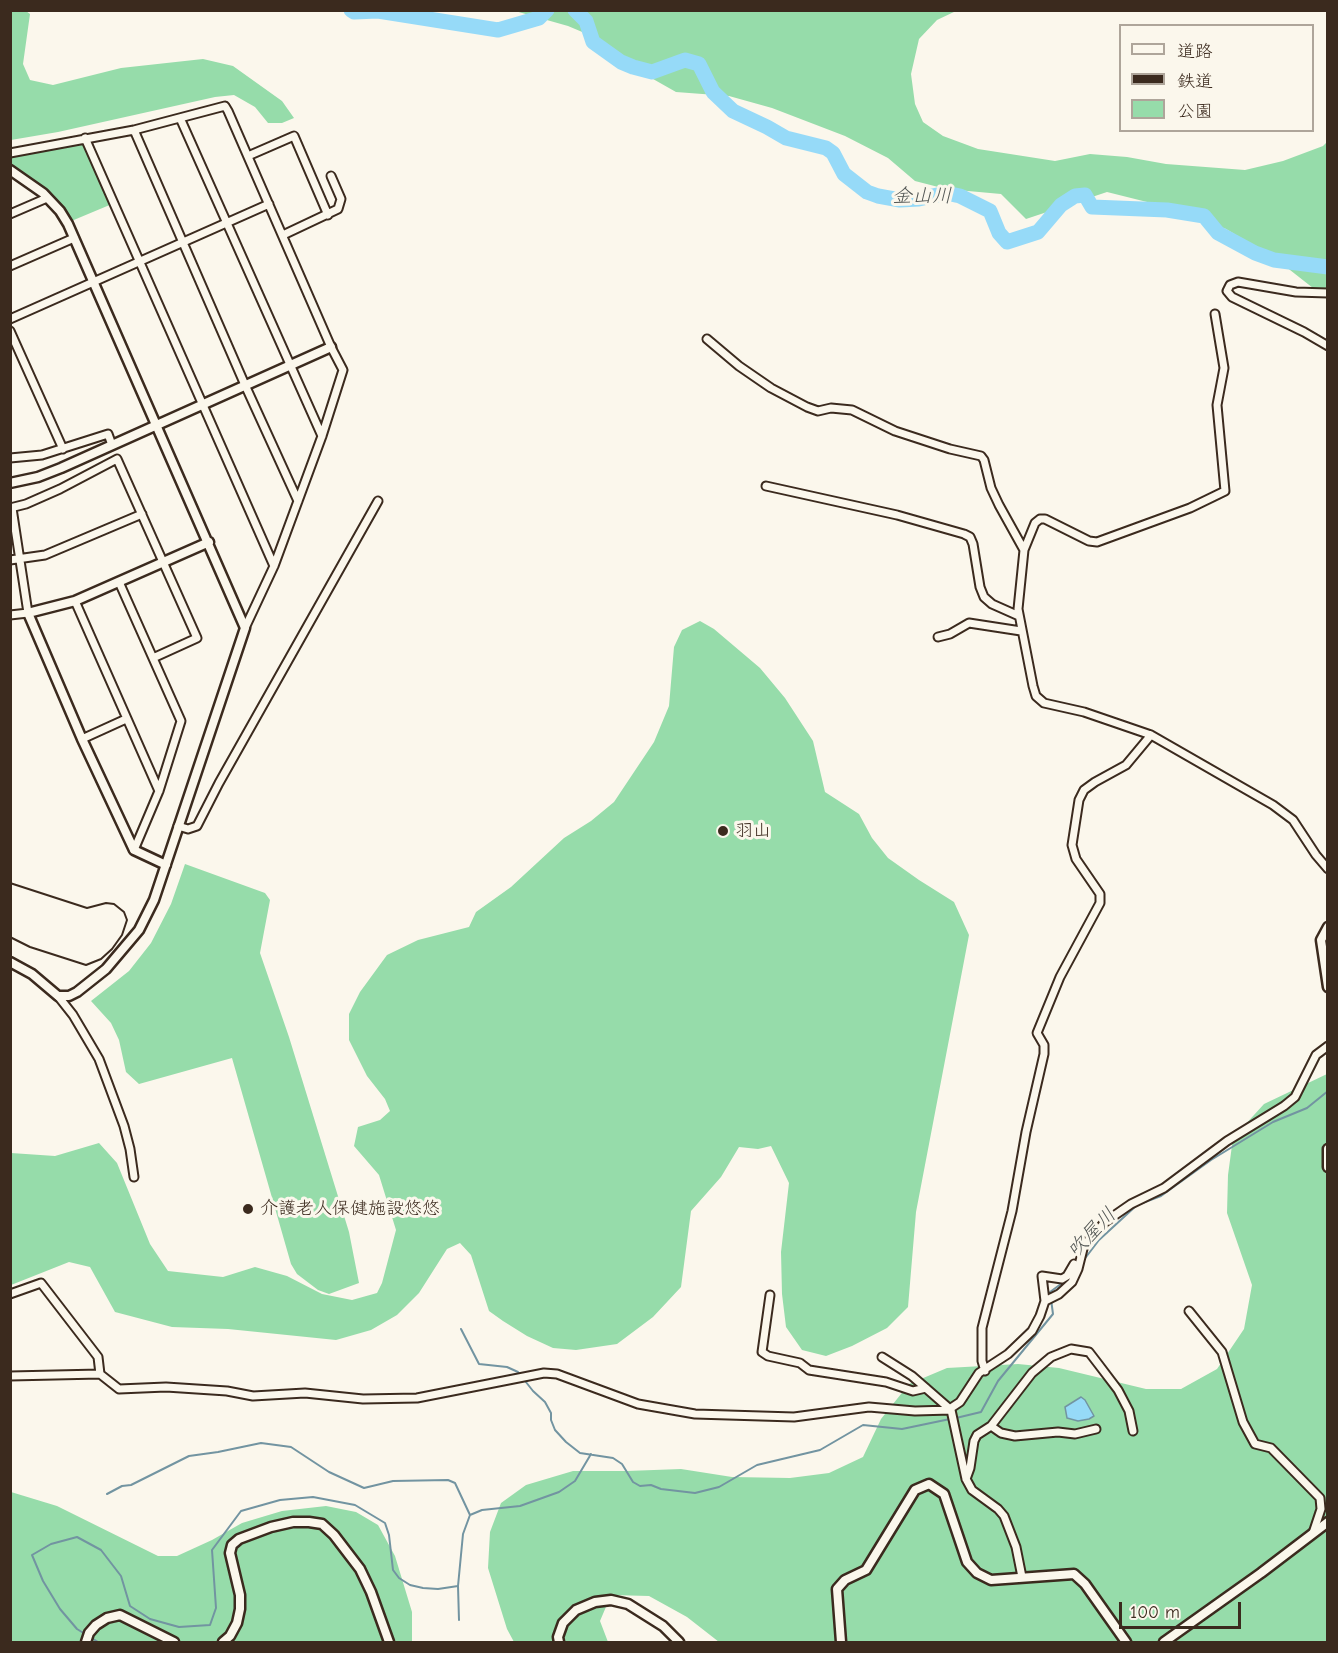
<!DOCTYPE html>
<meta charset="utf-8">
<style>
body{margin:0}
#map{position:relative;width:1338px;height:1653px;overflow:hidden;background:#fbf7ec;font-family:"Comic Neue","Klee One",sans-serif}
canvas{display:block}
.frame{position:absolute;inset:0;border:12px solid #3b2a1e;pointer-events:none}
.legend{position:absolute;left:1119px;top:24px;width:195px;height:108px;box-sizing:border-box;background:#fbf7ec;border:2px solid #aea59a;margin:0;padding:8px 10px;list-style:none;font-size:18px;color:#3b2a1e}
.legend li{display:flex;align-items:center;gap:12px;height:30px}
.legend b{width:30px;border:2px solid #aea59a}
.scale{position:absolute;left:1119px;top:1602px;width:122px;height:27px;box-sizing:border-box;border:3px solid #3b2a1e;border-top:0;padding-left:8px;font-size:18px;line-height:21px;white-space:nowrap;color:#3b2a1e;-webkit-text-stroke:4px #fbf7ec;paint-order:stroke}
</style>
<div id="map">
<canvas width="1338" height="1653"></canvas>
<div class="frame"></div>
<ul class="legend">
<li><b style="height:8px;background:#fbf7ec"></b>道路</li>
<li><b style="height:8px;background:#3b2a1e"></b>鉄道</li>
<li><b style="height:16px;background:#96dcaa"></b>公園</li>
</ul>
<div class="scale">100 m</div>
</div>
<script>
const ctx = document.querySelector('canvas').getContext('2d');
ctx.lineJoin = 'round';
function fillPath(path, color) {
  ctx.fillStyle = color;
  ctx.fill(path, 'evenodd');
}
function shape(rows) {
  const path = new Path2D();
  for (const r of rows) {
    path.moveTo(r[0], r[1]);
    for (let i = 2; i < r.length; i += 2) path.lineTo(r[i], r[i + 1]);
  }
  return path;
}
function stroke(path, color, width, dash) {
  ctx.strokeStyle = color;
  ctx.lineWidth = width;
  ctx.lineCap = dash ? 'butt' : 'round';
  ctx.setLineDash(dash || []);
  ctx.stroke(path);
}
function write(font, color, halo, rows, align = 'center') {
  ctx.font = font + ' "Comic Neue","Klee One",sans-serif';
  ctx.lineWidth = 6;
  ctx.setLineDash([]);
  ctx.textBaseline = 'middle';
  ctx.strokeStyle = halo;
  ctx.fillStyle = color;
  for (const [text, x, y, turn = 0] of rows) {
    ctx.save();
    ctx.translate(x, y);
    ctx.rotate((+turn || 0) * Math.PI / 180);
    ctx.textAlign = isNaN(turn) ? turn : align;
    if (halo) ctx.strokeText(text, 0, 0);
    ctx.fillText(text, 0, 0);
    ctx.restore();
  }
}
const green = shape([
 [11,10,26,11,30,14,23,64,30,80,53,85,121,68,203,59,233,66,282,101,294,118,282,123,268,123,255,107,234,95,215,97,58,132,11,140],
 [515,11,956,11,937,20,919,39,911,74,915,104,923,122,943,136,978,149,1055,161,1090,154,1127,157,1166,164,1245,170,1283,161,1323,146,1327,142,1327,299,1276,259,1226,229,1175,209,1107,192,1026,219,1001,194,946,189,915,181,888,158,845,136,772,108,729,96,676,92,646,75,587,34,568,26],
 [84,141,112,204,69,222,11,167,10,155],
 [700,621,714,629,760,668,785,698,813,741,825,792,859,814,872,838,888,858,919,880,954,902,969,935,916,1212,908,1307,887,1328,852,1346,826,1356,802,1350,786,1327,782,1294,781,1252,789,1183,771,1146,758,1149,739,1147,721,1177,691,1211,681,1287,653,1317,617,1344,576,1350,553,1348,527,1336,503,1321,489,1311,471,1255,460,1243,447,1249,419,1293,397,1315,371,1330,336,1340,228,1329,172,1327,115,1312,90,1267,69,1262,11,1285,11,1153,55,1156,99,1143,117,1163,150,1244,168,1271,223,1277,255,1267,287,1276,322,1294,352,1300,377,1293,382,1283,396,1230,379,1175,354,1146,358,1127,380,1120,390,1111,385,1099,367,1076,349,1040,349,1014,360,992,387,955,418,940,469,927,476,912,511,887,564,838,591,821,614,802,654,742,669,706,674,647,682,630],
 [185,864,265,893,270,900,260,953,289,1037,349,1232,359,1283,329,1294,318,1290,297,1274,291,1264,232,1058,139,1084,126,1072,119,1040,111,1023,91,1001,129,971,151,943,171,904],
 [1327,1074,1327,1642,719,1642,687,1617,649,1596,611,1595,600,1621,608,1642,514,1642,507,1629,488,1568,490,1532,501,1503,526,1485,573,1471,627,1471,681,1469,732,1477,790,1478,829,1473,863,1457,881,1419,909,1384,947,1368,1018,1364,1059,1368,1146,1389,1181,1389,1217,1369,1244,1329,1252,1285,1227,1213,1228,1175,1233,1138,1264,1104],
 [11,1492,57,1506,158,1556,177,1556,212,1540,242,1523,282,1511,326,1506,356,1512,378,1525,395,1556,412,1612,412,1642,11,1642]
]);
const water = shape([
 [1081,1397,1085,1400,1094,1416,1089,1419,1078,1421,1067,1418,1065,1407,1081,1397]
]);
const stream = shape([
 [1083,1261,1099,1240,1137,1205,1161,1196,1211,1160,1273,1122,1307,1108,1328,1091],
 [461,1329,479,1364,507,1367,518,1372,533,1391,545,1402,551,1413,551,1420,555,1430,566,1442,580,1453,613,1458,622,1464,633,1482,640,1486,651,1485,661,1489,695,1493,719,1487,757,1465,820,1450,863,1425,902,1429,950,1419],
 [956,1418,981,1412,998,1381,1053,1314,1050,1292,1065,1281],
 [107,1494,122,1486,131,1485,189,1456,218,1452,261,1443,291,1447,329,1472,364,1488,393,1481,448,1480,455,1483,470,1515],
 [459,1620,458,1586,463,1534,470,1515,482,1510,520,1506,559,1492,575,1481,591,1454],
 [98,1642,77,1629,60,1609,43,1581,32,1555,51,1544,77,1537,101,1550,121,1576,130,1606,150,1619,179,1627,210,1625,216,1608,212,1550,241,1511,280,1500,313,1497,355,1505,385,1523,389,1535,393,1570,399,1578,410,1585,423,1588,438,1589,458,1586]
]);
const river = shape([
 [351,10,354,12,378,11,498,30,539,18,547,10],
 [575,10,586,21,593,42,621,62,633,67,652,72,685,60,699,64,713,92,733,111,767,127,786,138,826,148,833,153,844,174,867,192,878,196,900,200,919,199,946,193,960,196,990,211,999,233,1007,242,1038,232,1061,205,1075,196,1085,195,1092,207,1167,210,1204,216,1218,233,1255,253,1274,260,1328,267]
]);
const minor = shape([
 [180,118,322,436],
 [134,130,245,385,298,501],
 [85,138,274,566],
 [10,153,134,130,225,106,228,111,331,347,343,370,322,436,274,566,245,628],
 [248,156,294,136,328,215],
 [10,214,47,198],
 [283,235,338,209,341,199,331,176],
 [10,266,74,238],
 [1328,293,1296,292,1238,282,1230,285,1227,291,1232,297,1304,332,1328,346],
 [10,319,269,204],
 [10,331,63,449],
 [707,339,739,366,771,388,807,407,818,411,831,408,852,410,895,431,950,449,981,456,984,460,991,488,999,505,1024,550,1018,609,1033,686,1036,696,1044,703,1084,712,1151,735,1273,805,1293,820,1316,855,1328,869],
 [10,458,42,455,108,434,112,445],
 [766,486,897,515,964,534,970,537,973,544,980,587,984,597,992,604,1019,616],
 [10,508,26,504,60,489,117,459,197,638,153,658],
 [1024,550,1035,523,1040,519,1045,519,1089,541,1097,542,1190,508,1225,491,1217,405,1224,368,1215,314],
 [10,560,45,555,142,514],
 [119,582,181,721,159,791,134,850],
 [75,601,159,791],
 [10,615,28,613,12,508],
 [938,637,950,634,969,623,1021,631],
 [82,739,126,719],
 [178,826,188,829,197,826,219,783,378,501],
 [58,996,73,1015,99,1059,124,1126,130,1149,134,1177],
 [10,1294,41,1283,98,1357,100,1374],
 [770,1295,762,1352,768,1356,800,1363,809,1370,886,1382,913,1391,926,1388],
 [1045,1301,1059,1294,1072,1282,1078,1269,1084,1245,1105,1222,1131,1204,1164,1188,1227,1141,1284,1106,1295,1097,1316,1055,1328,1046],
 [1189,1311,1222,1352,1243,1422,1255,1444,1271,1448,1320,1498,1321,1509,1313,1533],
 [882,1357,912,1376,951,1410],
 [985,1371,982,1361,982,1328,1012,1211,1026,1132,1044,1054,1044,1045,1037,1033,1060,977,1100,903,1100,894,1076,859,1072,845,1079,800,1084,790,1095,782,1126,765,1151,735],
 [10,1376,100,1374,119,1389,166,1387,227,1391,253,1396,305,1393,363,1399,417,1398,544,1373,557,1374,638,1404,695,1414,794,1417,869,1407,915,1411,951,1410,966,1479,972,1490,998,1509,1004,1516,1016,1547,1022,1577],
 [951,1408,960,1402,979,1373,1008,1354,1032,1331,1040,1316,1045,1301,1042,1276,1062,1279,1067,1276,1074,1264],
 [991,1426,1032,1373,1051,1357,1071,1349,1089,1352,1099,1365,1118,1390,1129,1411,1133,1431],
 [966,1479,970,1468,974,1441,977,1435,991,1426,1001,1433,1015,1436,1058,1432,1075,1434,1096,1429]
]);
const tertiary = shape([
 [10,170,43,193,60,211,68,224,245,628,154,900,139,930,106,969,77,992,69,996,58,996,32,974,10,962],
 [10,483,38,477,61,468,331,347],
 [166,865,134,850,82,739,28,613,75,601,209,542],
 [1328,927,1321,940,1328,987],
 [1328,1149,1328,1167],
 [86,1642,89,1633,96,1625,107,1618,120,1615,174,1642],
 [223,1642,230,1636,237,1623,240,1609,240,1595,230,1553,232,1545,239,1539,271,1527,293,1522,309,1522,322,1524,334,1535,360,1569,371,1592,389,1642],
 [559,1642,558,1637,563,1623,576,1610,595,1602,611,1600,628,1604,663,1626,679,1642],
 [841,1642,837,1589,845,1580,866,1570,915,1490,929,1484,944,1494,967,1562,977,1573,991,1580,1074,1574,1085,1584,1126,1642],
 [1164,1642,1261,1573,1328,1522]
]);
const rail = shape([
 [10,883,87,908,106,903,114,904,124,912,127,920,122,935,112,949,101,959,86,965,30,947,10,937]
]);
const markers = [
 [723,831,6,"#3b2a1e"],
 [248,1209,6,"#3b2a1e"]
];
const poiNames = [
 ["羽山",735,831],
 ["介護老人保健施設悠悠",260,1209]
];
const waterNames = [
 ["金山川",922,196],
 ["吹屋川",1092,1233,-46]
];
fillPath(green, '#96dcaa');
fillPath(water, '#96daf8');
stroke(water, '#7294a1', 1.5);
stroke(stream, '#7294a1', 2);
stroke(river, '#96daf8', 15);
stroke(minor, '#3b2a1e', 11);
stroke(tertiary, '#3b2a1e', 13);
stroke(minor, '#fbf7ec', 7);
stroke(tertiary, '#fbf7ec', 8);
stroke(rail, '#3b2a1e', 2);
for (const [x, y, r, color] of markers) {
  const dot = new Path2D();
  dot.arc(x, y, r, 0, 2 * Math.PI);
  ctx.fillStyle = color;
  ctx.fill(dot);
  stroke(dot, '#fbf7ec', 2);
}
write('18px', '#3b2a1e', '#fbf7ec', poiNames, 'left');
write('italic 20px', '#525654', '#fbf7ec', waterNames);
</script>
